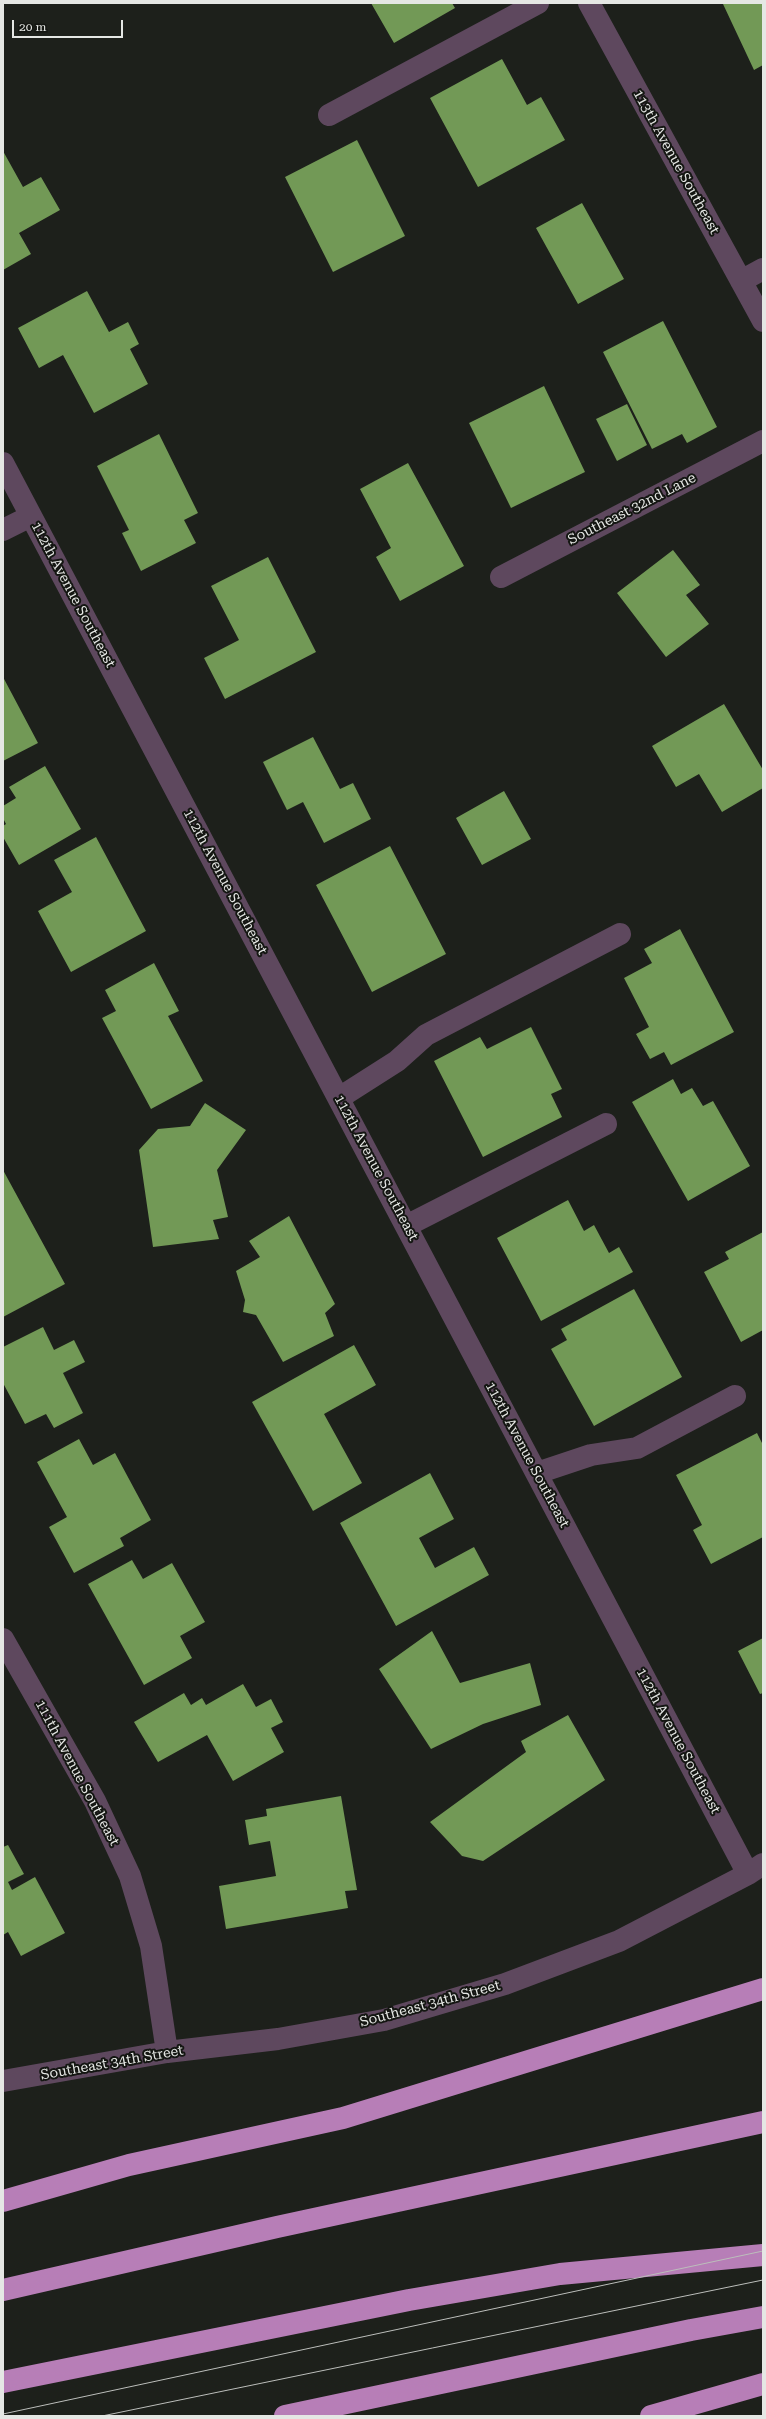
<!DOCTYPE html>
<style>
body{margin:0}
#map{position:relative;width:766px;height:2419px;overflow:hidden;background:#1d201b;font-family:"Roboto Serif",serif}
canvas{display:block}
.frame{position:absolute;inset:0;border:4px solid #e5e7e4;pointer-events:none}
.scale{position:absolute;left:12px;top:20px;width:111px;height:18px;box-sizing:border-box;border:2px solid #e5e7e4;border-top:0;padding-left:5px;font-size:12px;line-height:14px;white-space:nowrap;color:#e5e7e4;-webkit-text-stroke:3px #141612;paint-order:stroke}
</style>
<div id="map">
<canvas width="766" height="2419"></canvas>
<div class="frame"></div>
<div class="scale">20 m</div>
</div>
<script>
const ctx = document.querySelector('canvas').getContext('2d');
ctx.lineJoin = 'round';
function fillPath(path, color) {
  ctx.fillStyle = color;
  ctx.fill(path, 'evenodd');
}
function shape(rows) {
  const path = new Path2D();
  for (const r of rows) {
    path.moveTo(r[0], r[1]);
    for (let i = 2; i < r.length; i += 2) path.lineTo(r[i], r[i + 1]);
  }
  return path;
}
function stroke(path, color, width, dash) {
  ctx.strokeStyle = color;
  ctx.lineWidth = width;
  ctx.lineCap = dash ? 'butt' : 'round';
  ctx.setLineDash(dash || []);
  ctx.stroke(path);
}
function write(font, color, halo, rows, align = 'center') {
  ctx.font = font + ' "Roboto Serif",serif';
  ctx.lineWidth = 4;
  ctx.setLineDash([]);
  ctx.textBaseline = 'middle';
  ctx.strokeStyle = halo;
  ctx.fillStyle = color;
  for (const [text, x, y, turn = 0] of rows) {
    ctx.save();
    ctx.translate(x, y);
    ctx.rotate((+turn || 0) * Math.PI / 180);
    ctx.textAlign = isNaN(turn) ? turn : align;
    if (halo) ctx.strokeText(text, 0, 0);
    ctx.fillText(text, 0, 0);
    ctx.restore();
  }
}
const building = shape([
 [371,3,452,3,455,8,394,43],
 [725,3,763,3,763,65,754,70,723,4],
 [502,59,527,105,541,97,565,140,478,187,430,98],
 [357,140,405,236,333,272,285,177],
 [3,151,23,187,41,177,60,210,19,233,31,254,3,270],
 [582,203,624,279,578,304,536,228],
 [87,291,109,332,128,322,139,344,130,349,148,384,94,413,63,355,39,368,18,328],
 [663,321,717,427,687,443,682,434,652,449,603,352],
 [544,386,585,472,511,508,469,423],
 [627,404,647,445,617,461,596,419],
 [159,434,198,513,184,520,196,543,141,571,122,533,129,530,97,466],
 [408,463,464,566,400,601,376,557,391,548,360,489],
 [673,550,700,585,686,595,709,624,666,657,617,593],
 [268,557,316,652,225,699,204,658,239,640,211,586],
 [3,677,38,743,3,761],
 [724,704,763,770,763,788,722,812,699,774,676,787,652,746],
 [313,737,340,789,353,783,371,819,324,843,303,802,287,810,263,762],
 [45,766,81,829,19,865,3,837,3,826,6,824,3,818,3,806,16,798,9,787],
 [504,791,531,839,482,865,456,818],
 [96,837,146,931,71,972,38,911,72,892,54,860],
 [390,846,446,954,372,992,316,885],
 [680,929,734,1032,671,1065,664,1052,650,1059,636,1034,649,1027,624,978,652,963,644,949],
 [154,963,179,1011,168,1016,203,1081,151,1109,102,1018,116,1011,105,990],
 [531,1027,562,1089,551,1094,562,1117,483,1157,434,1061,480,1037,487,1049],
 [673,1079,681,1094,692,1088,703,1106,713,1101,750,1166,688,1201,632,1102],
 [205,1103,246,1130,217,1170,228,1217,213,1220,219,1239,153,1247,139,1150,158,1129,190,1126],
 [3,1170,65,1284,3,1317],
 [568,1200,584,1231,594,1225,609,1253,619,1247,633,1272,541,1321,497,1238],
 [289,1216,335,1304,325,1313,334,1336,283,1362,256,1315,243,1312,245,1300,236,1271,260,1257,249,1241],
 [763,1232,763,1330,741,1342,704,1272,729,1259,725,1252],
 [634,1289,682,1377,594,1426,551,1349,567,1340,561,1329],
 [43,1327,54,1350,74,1340,85,1362,63,1373,83,1413,54,1428,46,1414,25,1424,3,1383,3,1347],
 [354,1345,376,1385,324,1414,362,1483,313,1511,252,1402],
 [757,1433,763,1445,763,1537,711,1564,693,1530,702,1525,676,1475],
 [79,1439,93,1465,115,1453,151,1520,120,1538,124,1546,74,1573,49,1527,67,1517,37,1462],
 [430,1473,454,1519,419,1538,435,1568,474,1547,489,1575,396,1626,340,1523],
 [132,1560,143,1579,172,1563,205,1622,180,1636,192,1658,144,1685,88,1584],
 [432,1631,460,1683,530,1663,541,1705,483,1724,431,1749,379,1669],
 [763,1638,763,1693,760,1694,738,1651],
 [243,1684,256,1707,271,1699,283,1722,271,1728,284,1752,233,1781,207,1735,158,1762,134,1722,184,1693,191,1705,202,1698,206,1705],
 [568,1715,605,1780,483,1861,462,1856,430,1822,526,1752,521,1741],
 [341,1796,357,1890,345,1891,348,1908,226,1929,219,1886,276,1876,270,1841,249,1845,245,1820,267,1816,266,1809],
 [8,1845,24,1874,8,1882,12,1890,35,1877,65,1933,21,1956,8,1932,3,1935,3,1847]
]);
const minor = shape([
 [589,3,763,321],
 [329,115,538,3],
 [741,281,763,269],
 [3,463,748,1874],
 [3,530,31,516],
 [501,577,763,441],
 [339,1098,397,1061,426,1035,620,934],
 [406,1226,606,1124],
 [537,1473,591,1455,637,1448,735,1396],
 [3,1639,95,1801,130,1876,151,1946,167,2052],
 [3,2081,167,2052,278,2039,384,2020,505,1984,619,1941,748,1874,763,1864]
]);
const highway = shape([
 [3,2201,129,2165,343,2118,763,1989],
 [3,2290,277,2227,763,2122],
 [3,2382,409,2300,560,2274,763,2255],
 [285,2416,691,2330,763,2317],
 [651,2416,763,2384]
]);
const tram = shape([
 [3,2414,763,2251],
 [102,2416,763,2280]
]);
const streetNames = [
 ["113th Avenue Southeast",676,162,61],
 ["Southeast 32nd Lane",632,509,-27],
 ["112th Avenue Southeast",73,595,62],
 ["112th Avenue Southeast",225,882,62],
 ["112th Avenue Southeast",376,1168,62],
 ["112th Avenue Southeast",527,1455,62],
 ["112th Avenue Southeast",678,1741,62],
 ["111th Avenue Southeast",77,1773,62],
 ["Southeast 34th Street",430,2004,-15],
 ["Southeast 34th Street",112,2063,-10]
];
fillPath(building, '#729956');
stroke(minor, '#5e485e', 22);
stroke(highway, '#b77eb7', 22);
stroke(tram, '#bcbebb', 1);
write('14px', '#e5e7e4', '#141612', streetNames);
</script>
